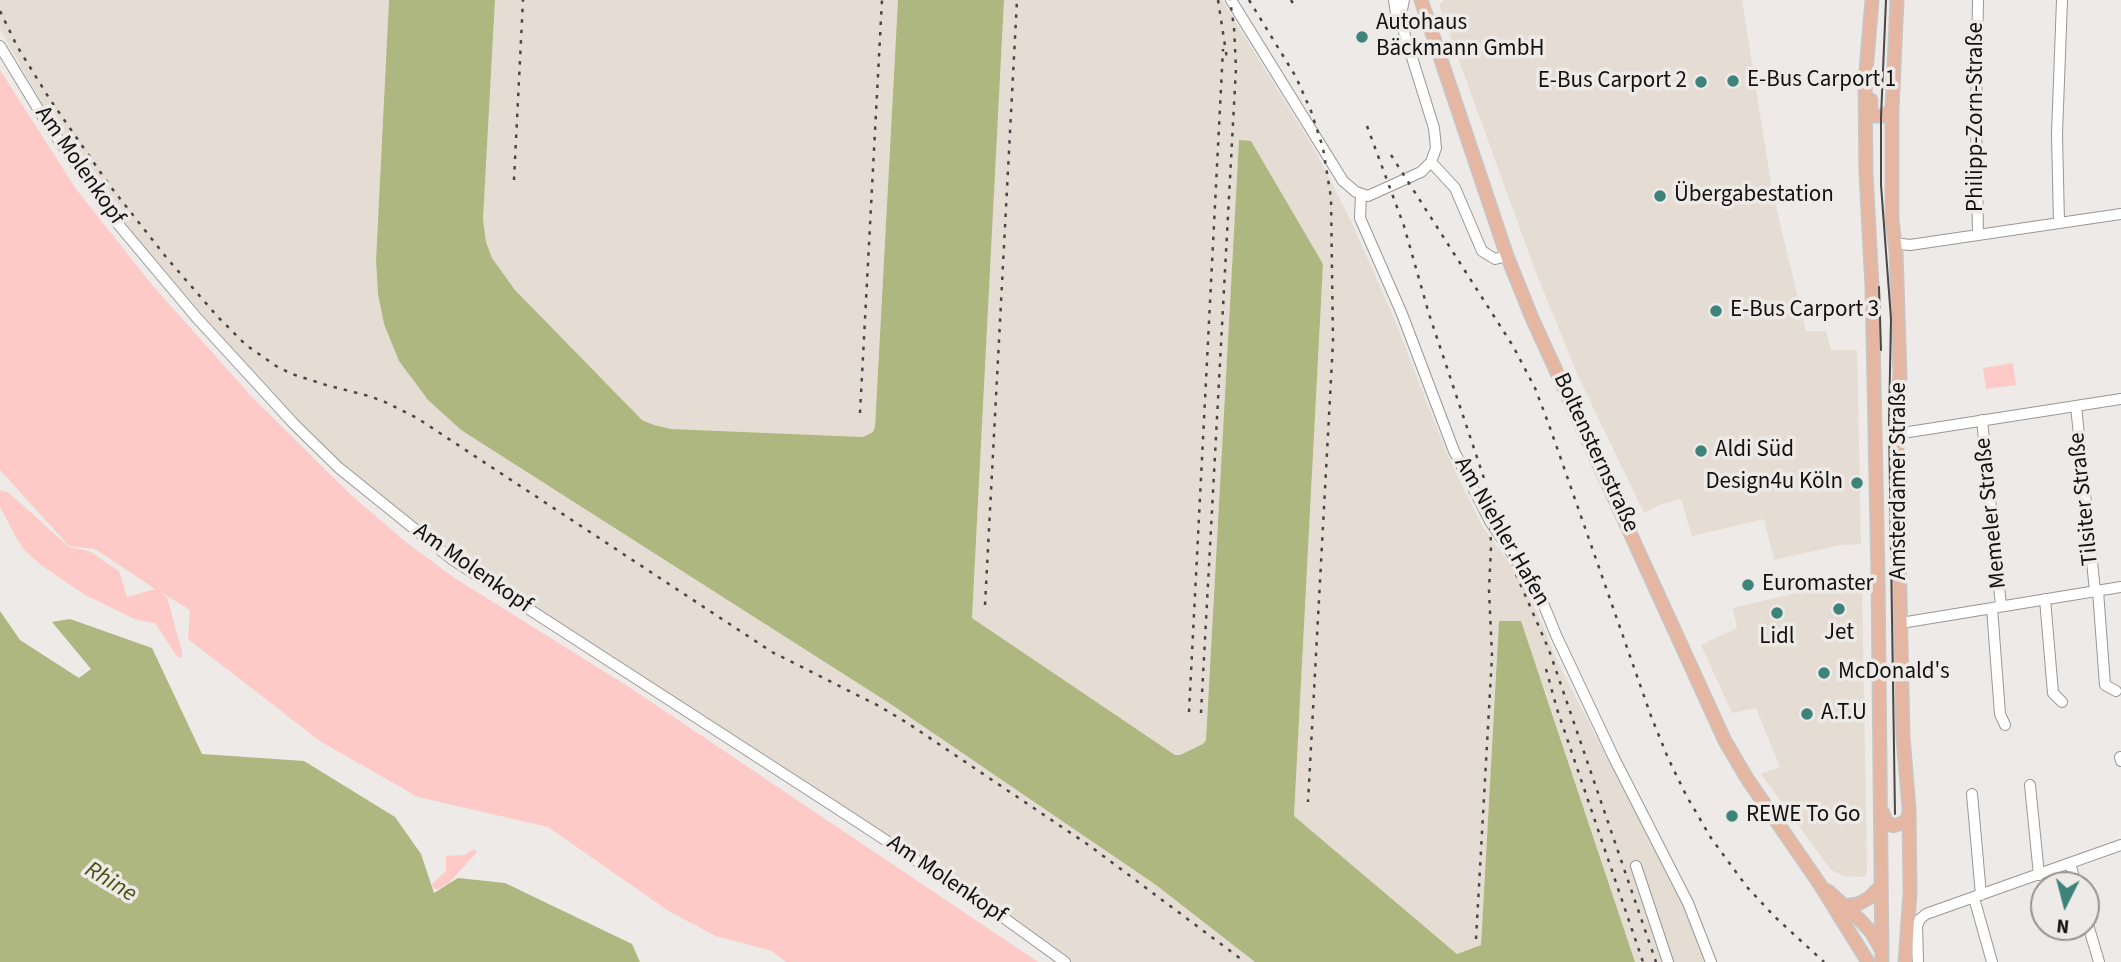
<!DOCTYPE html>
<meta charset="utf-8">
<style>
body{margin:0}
#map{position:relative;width:2121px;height:962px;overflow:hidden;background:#edeae7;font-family:"Source Sans 3",sans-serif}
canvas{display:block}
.north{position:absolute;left:2030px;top:871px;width:70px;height:70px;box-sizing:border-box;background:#edeae7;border:2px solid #959391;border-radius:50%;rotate:186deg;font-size:19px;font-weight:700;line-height:28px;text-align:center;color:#121110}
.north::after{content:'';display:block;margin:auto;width:24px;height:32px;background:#3d837a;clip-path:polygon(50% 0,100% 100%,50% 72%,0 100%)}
</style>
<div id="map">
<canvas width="2121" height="962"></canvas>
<div class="north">N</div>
</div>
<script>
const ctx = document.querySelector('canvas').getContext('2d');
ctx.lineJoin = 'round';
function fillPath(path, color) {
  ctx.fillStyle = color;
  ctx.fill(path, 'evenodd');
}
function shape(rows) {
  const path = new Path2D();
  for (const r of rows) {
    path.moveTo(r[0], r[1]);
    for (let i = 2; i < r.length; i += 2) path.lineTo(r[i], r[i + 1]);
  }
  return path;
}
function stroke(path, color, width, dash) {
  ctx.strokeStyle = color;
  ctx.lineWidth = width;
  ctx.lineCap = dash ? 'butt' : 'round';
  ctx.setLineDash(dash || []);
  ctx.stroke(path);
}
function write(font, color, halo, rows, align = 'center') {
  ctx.font = font + ' "Source Sans 3",sans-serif';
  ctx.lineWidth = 7;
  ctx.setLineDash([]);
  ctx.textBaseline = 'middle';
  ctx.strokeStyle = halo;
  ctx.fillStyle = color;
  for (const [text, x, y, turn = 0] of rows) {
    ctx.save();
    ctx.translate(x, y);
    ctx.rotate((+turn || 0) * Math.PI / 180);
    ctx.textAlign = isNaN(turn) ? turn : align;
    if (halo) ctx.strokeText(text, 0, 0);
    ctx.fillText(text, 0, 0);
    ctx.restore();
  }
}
const built = shape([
 [0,0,389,0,376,260,378,294,384,324,414,382,428,400,461,430,889,703,1156,885,1255,962,1072,962,904,846,456,556,345,468,260,381,126,226,63,140,15,56,0,29],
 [495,0,898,0,875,427,873,432,863,437,671,429,654,425,642,420,515,290,492,258,486,242,483,220],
 [1004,0,1222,0,1316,152,1351,221,1394,318,1447,454,1482,526,1526,585,1558,663,1683,904,1705,962,1635,962,1543,685,1510,621,1499,621,1481,945,1457,954,1294,816,1323,264,1251,141,1239,141,1206,740,1204,744,1180,755,1175,755,972,618],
 [1444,0,1742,0,1772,190,1806,331,1826,331,1831,350,1857,350,1861,544,1841,545,1774,560,1764,519,1692,536,1681,499,1662,504,1644,513,1578,376,1535,270,1439,5],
 [1842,582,1862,582,1867,872,1865,877,1844,876,1831,870,1761,774,1780,767,1756,708,1732,713,1701,645,1737,628,1733,608]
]);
const green = shape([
 [0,70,76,189,153,286,251,396,351,495,407,543,453,577,629,687,1038,962,786,962,772,951,716,936,670,912,548,827,418,797,320,741,188,639,190,610,158,590,167,597,182,652,182,659,176,655,155,623,137,620,85,595,41,565,25,551,18,541,0,507,0,490,9,493,69,547,89,551,119,571,127,597,155,589,95,549,69,546,0,470],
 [2013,363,2016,385,1986,389,1983,368],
 [474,849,477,852,449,883,438,889,434,889,432,884,446,871,446,856,464,855]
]);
const water = shape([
 [389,0,495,0,483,219,486,242,492,258,515,290,642,420,654,425,671,429,863,437,873,432,875,427,898,0,1004,0,972,618,1175,755,1180,755,1203,744,1206,740,1239,140,1251,141,1323,264,1294,816,1457,954,1481,945,1499,621,1521,621,1635,962,1255,962,1156,885,889,703,461,430,428,400,399,361,384,324,378,294,376,260],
 [0,611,20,640,79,678,91,669,52,622,70,619,152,648,202,754,304,761,395,817,421,854,434,893,458,878,505,883,632,944,640,962,0,962]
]);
const minor = shape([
 [1231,0,1343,181,1356,192,1368,196,1421,172,1431,162,1436,148,1434,128,1400,19,1396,14,1394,0],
 [1400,19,1404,0],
 [0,46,46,122,118,224,196,317,294,424,339,468,453,560,841,811,1004,918,1065,962],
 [1431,162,1455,188,1482,251,1495,259,1507,256],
 [1361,195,1360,218,1402,314,1454,451,1491,523,1525,573,1543,603,1556,635,1614,758,1688,903,1711,962],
 [2059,223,2057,134,2062,0],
 [1978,234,1976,120,1978,0],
 [1894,243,1910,245,2121,214],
 [2076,406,2095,591],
 [1982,420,2001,606],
 [1896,434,2121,399],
 [2098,591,2105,685,2116,691],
 [2045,599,2053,693,2062,702],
 [1992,608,2000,714,2005,725],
 [1901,623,2121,587],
 [2120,757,2121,761],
 [2030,785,2039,875],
 [1972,794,1981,895],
 [2070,863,2076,885],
 [1636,866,1668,962],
 [1974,898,1992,962],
 [2086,918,2099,962],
 [1918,962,1917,926,1920,919,1926,914,2121,845]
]);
const major = shape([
 [1421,0,1507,256,1532,318,1725,741,1748,780,1819,883,1868,962],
 [1872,0,1865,83,1866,174,1872,286,1878,575,1882,962],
 [1897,0,1892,109,1892,221,1896,251,1900,377,1896,407,1903,738,1909,808,1910,893,1905,962],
 [1871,100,1871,112,1875,116,1885,116,1892,109],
 [1882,811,1886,821,1893,826,1905,822,1909,814],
 [1828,891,1860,920,1871,932,1881,949],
 [1844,906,1858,904,1869,898,1881,886]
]);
const tram = shape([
 [1886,0,1881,117,1881,185,1891,319,1889,422,1895,814],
 [1879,287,1881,350]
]);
const rail = shape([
 [1218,0,1227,59],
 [1249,0,1296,77,1311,111,1323,148,1331,198,1333,342,1308,802],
 [1291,0,1294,5],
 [0,11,17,46,49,98,110,186,166,257,217,316,246,345,276,366,292,374,326,385,369,396,385,402,417,418,772,652,879,706,909,724,1090,846,1245,962],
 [1367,126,1404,226,1429,314,1516,574,1549,650,1656,962],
 [1391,155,1513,346,1535,388,1549,425,1651,716,1668,758,1686,795,1711,838,1747,887,1775,917,1824,962],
 [514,180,523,0],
 [860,413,882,0],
 [985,605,1017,0],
 [1546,669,1557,709,1643,962],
 [1189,712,1223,49],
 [1201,713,1236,68,1234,27,1230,0],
 [1476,939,1492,656,1489,590,1491,547,1490,516]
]);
const markers = [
 [1362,37,7,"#3d837a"],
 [1733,81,7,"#3d837a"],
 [1701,82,7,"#3d837a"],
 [1660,196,7,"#3d837a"],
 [1716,311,7,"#3d837a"],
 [1701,451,7,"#3d837a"],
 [1857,483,7,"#3d837a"],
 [1748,585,7,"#3d837a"],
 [1839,609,7,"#3d837a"],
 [1777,613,7,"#3d837a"],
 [1824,673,7,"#3d837a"],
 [1807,714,7,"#3d837a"],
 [1732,816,7,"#3d837a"]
];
const poiNames = [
 ["Autohaus",1376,24],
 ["Bäckmann GmbH",1376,50],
 ["E-Bus Carport 1",1747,81],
 ["E-Bus Carport 2",1687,82,"right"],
 ["Übergabestation",1674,196],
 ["E-Bus Carport 3",1730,311],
 ["Aldi Süd",1715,451],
 ["Design4u Köln",1843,483,"right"],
 ["Euromaster",1762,585],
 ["Jet",1839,634,"center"],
 ["Lidl",1777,638,"center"],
 ["McDonald's",1838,673],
 ["A.T.U",1821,714],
 ["REWE To Go",1746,816]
];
const streetNames = [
 ["Philipp-Zorn-Straße",1977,117,-90],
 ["Am Molenkopf",79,166,55],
 ["Boltensternstraße",1595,453,65],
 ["Amsterdamer Straße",1900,481,-90],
 ["Tilsiter Straße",2085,499,-96],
 ["Memeler Straße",1992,513,-96],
 ["Am Niehler Hafen",1501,532,60],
 ["Am Molenkopf",472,569,35],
 ["Am Molenkopf",946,880,34]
];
const waterNames = [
 ["Rhine",110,883,31]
];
fillPath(built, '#e5ddd4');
fillPath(green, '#fdcac7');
fillPath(water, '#afb780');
stroke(minor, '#9a9794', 12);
stroke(major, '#c6c6c6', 15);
stroke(minor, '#fff', 10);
stroke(major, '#e5b7a2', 12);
stroke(tram, '#494746', 2);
stroke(rail, '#494746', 2.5, [3.5, 7]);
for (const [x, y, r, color] of markers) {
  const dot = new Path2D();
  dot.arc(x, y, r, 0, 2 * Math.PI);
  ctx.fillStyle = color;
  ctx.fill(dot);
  stroke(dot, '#edeae7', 2.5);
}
write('23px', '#121110', '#edeae7', poiNames, 'left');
write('23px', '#121110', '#edeae7', streetNames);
write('italic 24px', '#4a5012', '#edeae7', waterNames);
</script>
